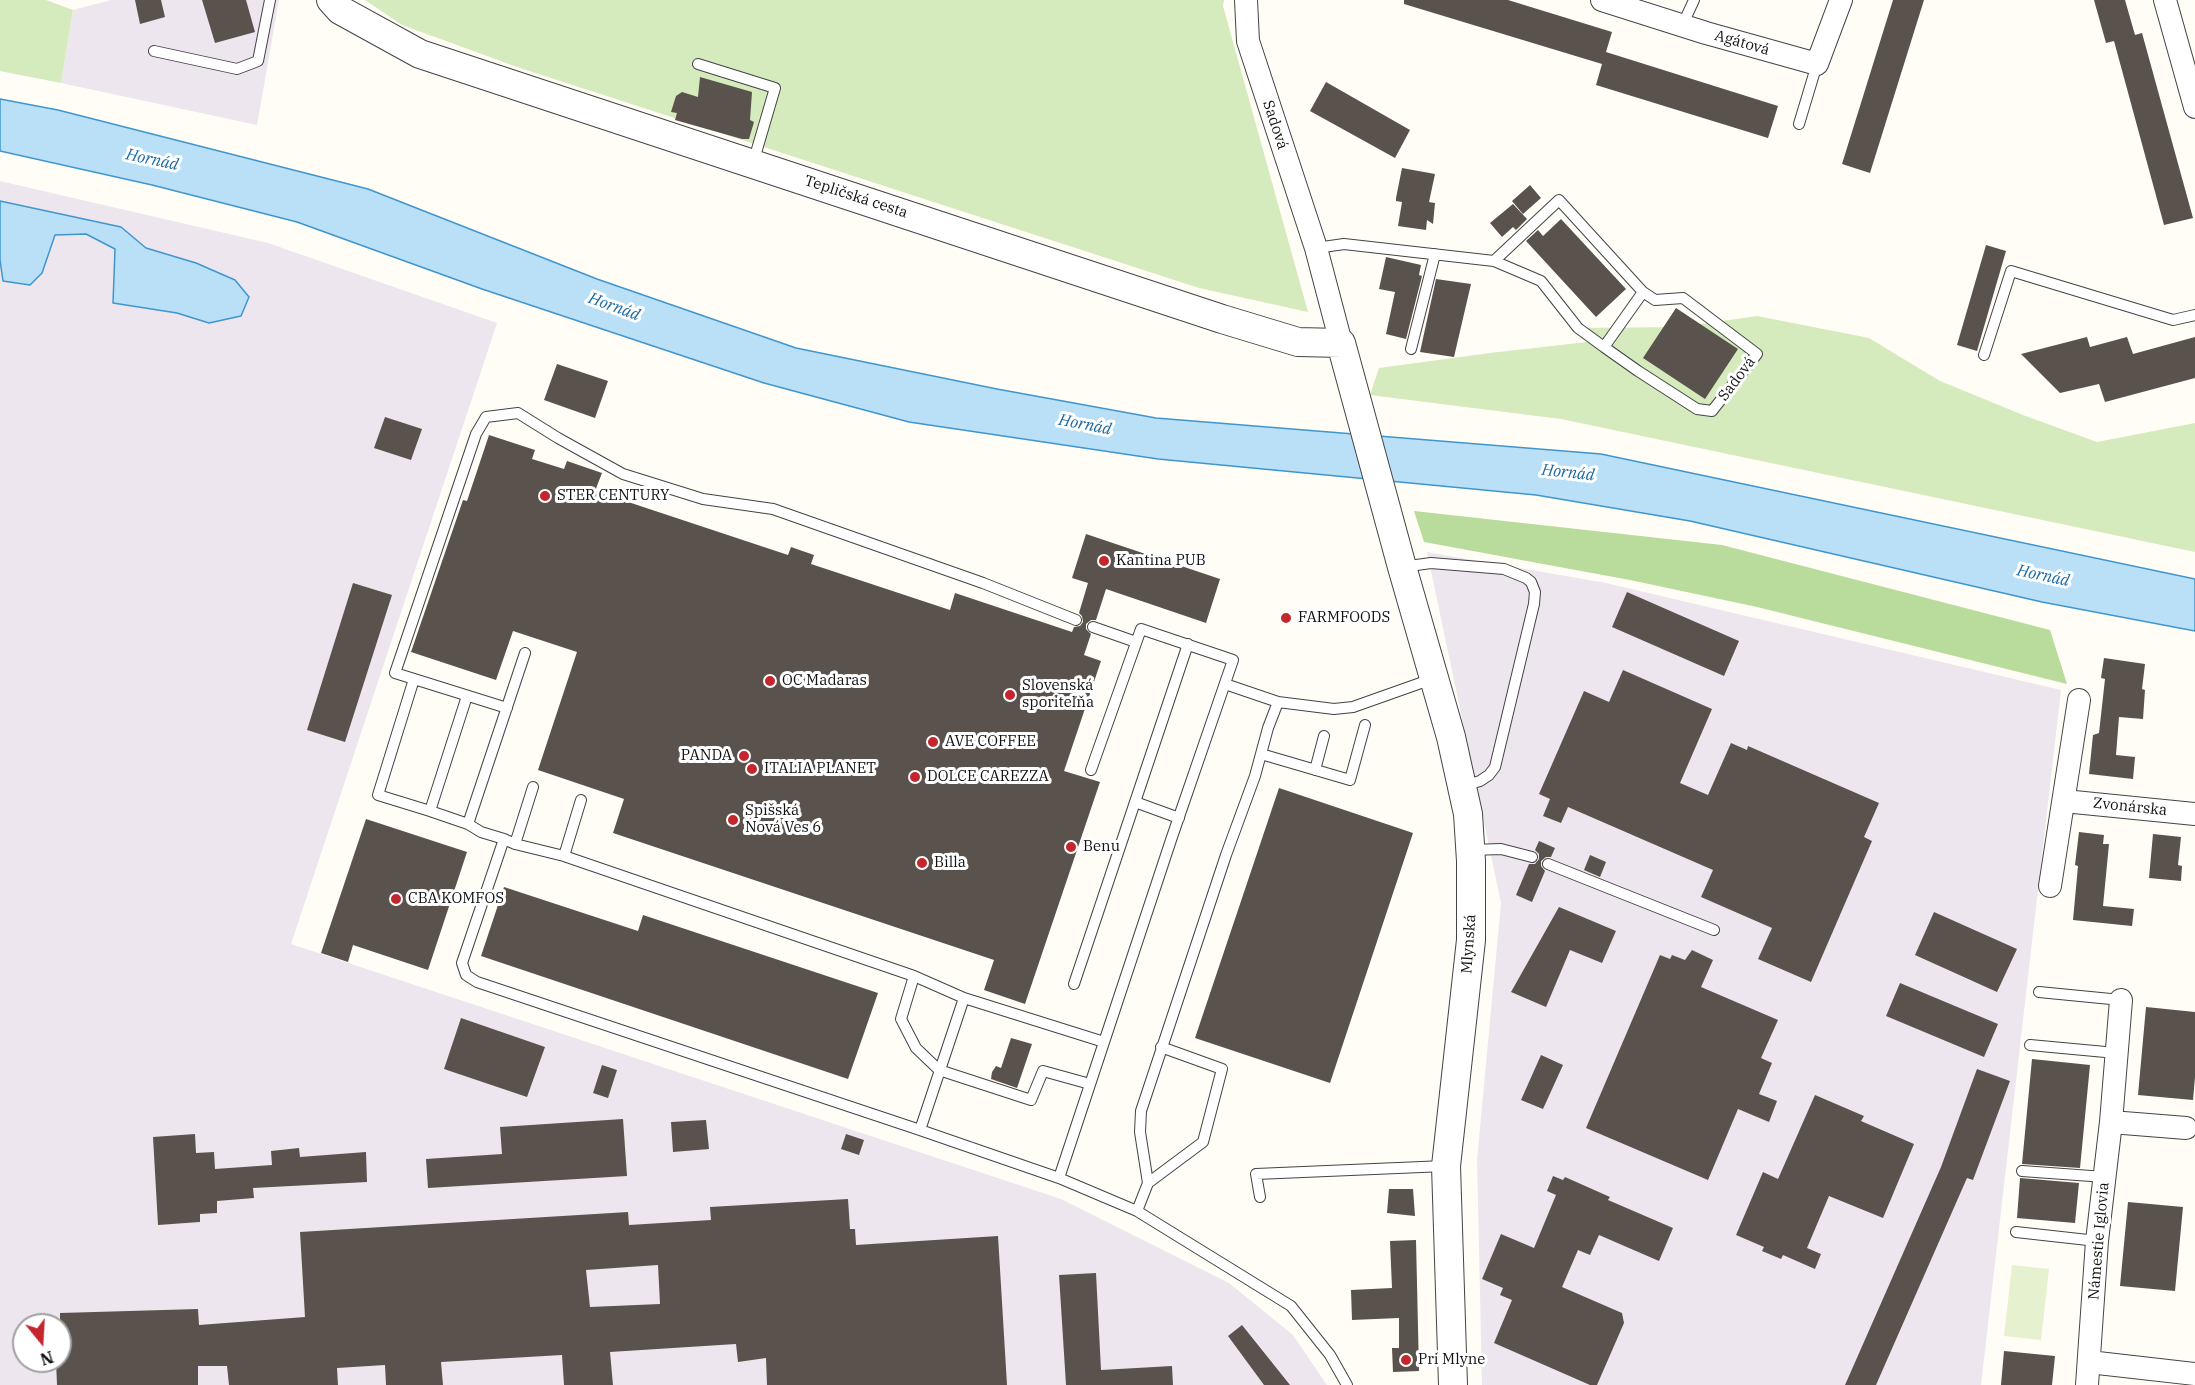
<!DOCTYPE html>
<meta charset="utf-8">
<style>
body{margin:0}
#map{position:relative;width:2195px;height:1385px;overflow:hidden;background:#fffdf5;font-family:"IBM Plex Serif",serif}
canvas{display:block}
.north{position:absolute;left:12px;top:1313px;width:60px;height:60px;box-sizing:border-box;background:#fff;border:2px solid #a0a0a0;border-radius:50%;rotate:162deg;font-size:16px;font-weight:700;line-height:24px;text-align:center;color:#111}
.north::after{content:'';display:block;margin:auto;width:21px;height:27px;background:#c4262e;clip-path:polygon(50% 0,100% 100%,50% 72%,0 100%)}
</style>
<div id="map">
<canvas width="2195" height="1385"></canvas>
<div class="north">N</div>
</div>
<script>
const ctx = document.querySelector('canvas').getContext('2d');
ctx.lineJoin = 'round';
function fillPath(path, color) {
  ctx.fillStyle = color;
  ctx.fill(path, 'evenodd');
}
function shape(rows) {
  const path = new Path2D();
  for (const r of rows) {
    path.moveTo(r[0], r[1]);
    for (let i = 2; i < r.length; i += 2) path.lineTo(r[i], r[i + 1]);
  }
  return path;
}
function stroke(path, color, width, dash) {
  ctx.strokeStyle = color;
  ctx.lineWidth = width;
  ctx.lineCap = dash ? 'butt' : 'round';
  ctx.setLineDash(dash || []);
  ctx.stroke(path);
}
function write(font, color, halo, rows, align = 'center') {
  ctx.font = font + ' "IBM Plex Serif",serif';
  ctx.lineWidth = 6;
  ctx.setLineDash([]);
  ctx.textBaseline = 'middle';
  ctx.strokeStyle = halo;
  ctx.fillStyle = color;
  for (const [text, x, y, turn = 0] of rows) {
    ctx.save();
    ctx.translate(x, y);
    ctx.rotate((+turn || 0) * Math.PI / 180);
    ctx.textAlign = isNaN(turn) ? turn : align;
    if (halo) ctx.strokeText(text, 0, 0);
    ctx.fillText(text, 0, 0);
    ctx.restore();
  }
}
const industrial = shape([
 [111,0,279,0,257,125,61,83,73,10],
 [0,181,268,243,497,323,291,944,1061,1199,1229,1283,1293,1335,1327,1385,0,1385],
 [24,1325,60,1325,60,1361,24,1361],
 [1427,552,1606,583,2061,690,1981,1385,1482,1385,1477,1160,1501,903]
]);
const green = shape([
 [0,0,46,0,73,10,61,83,0,71],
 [365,0,1224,0,1223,6,1308,312,1199,288,520,68,402,25],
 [1757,316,1869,338,1940,381,2023,415,2097,442,2195,423,2195,552,1561,419,1370,395,1379,368,1490,353,1587,342,1578,328,1680,327]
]);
const forest = shape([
 [1414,511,1722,545,2050,630,2067,684,1757,607,1630,580,1424,542]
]);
const pitch = shape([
 [2012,1265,2049,1269,2041,1340,2004,1336]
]);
const water = shape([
 [0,99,58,110,368,189,597,279,796,348,997,389,1156,418,1601,454,2195,579,2195,631,2042,602,1690,521,1536,495,1158,459,909,422,764,383,482,289,297,222,152,185,0,151,0,99],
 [0,201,121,227,146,248,196,263,235,280,249,297,241,316,209,323,177,313,113,303,115,249,86,234,55,235,42,273,30,285,3,281,0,260,0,201]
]);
const building = shape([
 [135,0,161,0,165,17,140,24],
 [202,0,246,0,255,32,215,43],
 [1404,0,1508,0,1612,32,1606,52,1778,106,1768,138,1596,85,1602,64,1404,4],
 [1893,0,1924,0,1870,173,1842,164],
 [2094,0,2125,0,2135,35,2142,33,2193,218,2164,225,2114,41,2106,43],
 [700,77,752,92,750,120,754,122,749,139,742,139,675,120,677,113,671,112,676,96,682,92,698,97],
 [1326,82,1410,130,1395,158,1310,111],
 [1402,168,1435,174,1429,202,1435,203,1433,224,1427,220,1426,230,1398,226,1402,202,1396,201,1396,198],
 [1530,185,1541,198,1523,214,1512,201],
 [1513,204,1527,219,1516,230,1513,227,1502,237,1490,223],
 [1561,219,1626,289,1596,317,1526,241,1538,230,1543,236],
 [1986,245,2006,251,1977,351,1957,345],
 [1386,257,1421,265,1419,275,1422,276,1406,339,1386,334,1395,292,1379,289],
 [1436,279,1471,284,1454,357,1420,352],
 [1676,308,1738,349,1705,399,1643,358],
 [2087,337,2090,347,2127,337,2133,354,2195,337,2195,378,2105,402,2099,384,2060,393,2021,354],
 [557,364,608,381,595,418,544,400],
 [385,417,422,429,411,460,374,448],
 [489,435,535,450,532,459,564,469,567,461,602,473,595,491,788,555,791,547,814,555,811,564,950,610,955,593,1072,632,1074,627,1080,626,1083,622,1082,616,1079,613,1088,583,1072,578,1086,534,1220,579,1206,623,1106,589,1096,620,1091,620,1086,624,1086,629,1091,634,1084,655,1101,661,1064,771,1100,782,1025,1004,984,990,994,960,613,833,624,799,538,770,577,652,513,631,496,680,411,652,463,500,467,501],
 [353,583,392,595,345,742,307,730],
 [1627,592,1739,641,1724,676,1612,627],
 [2104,658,2145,664,2142,689,2145,690,2143,719,2119,717,2116,755,2135,757,2133,779,2089,774,2093,735,2099,733,2105,679,2101,678],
 [1623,670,1712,709,1680,783,1708,795,1731,743,1747,750,1748,746,1879,803,1864,837,1872,841,1811,982,1758,959,1772,928,1701,897,1713,870,1568,807,1561,823,1543,816,1550,799,1539,794,1584,691,1609,702],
 [1279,788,1413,833,1330,1083,1195,1038],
 [366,819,467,852,428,970,353,945,348,962,321,953],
 [2079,832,2104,835,2103,844,2109,844,2103,906,2134,909,2132,926,2073,920,2078,866,2075,865],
 [2153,834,2181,837,2178,865,2182,866,2181,881,2149,878],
 [1539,841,1555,848,1551,857,1546,857,1541,861,1541,866,1545,871,1532,902,1516,895,1529,864,1535,864,1539,859,1539,854,1535,850],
 [1590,855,1606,862,1600,877,1584,870],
 [504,887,638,931,643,915,878,993,848,1079,481,956],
 [1559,907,1616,931,1602,963,1570,950,1546,1007,1511,992],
 [1934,912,2017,949,1997,992,1915,955],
 [1692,950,1713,960,1701,987,1778,1020,1761,1058,1772,1063,1759,1094,1777,1101,1769,1122,1738,1109,1708,1180,1586,1128,1660,955,1670,959,1672,955,1685,960],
 [1900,983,1998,1024,1984,1057,1886,1016],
 [2146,1007,2195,1012,2195,1077,2193,1100,2138,1095],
 [461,1018,545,1047,527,1097,444,1069],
 [1011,1038,1032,1044,1017,1088,991,1079,992,1072,996,1066,1001,1068],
 [1541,1055,1563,1065,1543,1109,1521,1100],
 [2032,1059,2090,1065,2080,1168,2022,1164],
 [602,1065,617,1070,608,1098,593,1093],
 [1977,1069,2010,1081,1973,1180,1967,1178,1876,1385,1845,1385,1941,1167],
 [1815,1095,1864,1116,1861,1121,1914,1144,1883,1218,1829,1196,1807,1248,1821,1254,1815,1269,1783,1255,1781,1259,1762,1251,1764,1247,1736,1235,1763,1172,1778,1179],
 [623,1119,627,1176,428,1188,426,1159,502,1154,500,1127],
 [706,1120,709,1149,673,1152,671,1122],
 [195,1134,196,1153,214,1152,215,1169,272,1165,271,1151,299,1148,300,1157,366,1152,367,1182,253,1188,254,1198,217,1201,217,1213,200,1214,200,1222,158,1225,153,1137],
 [846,1134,864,1140,859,1155,841,1149],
 [1553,1176,1563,1180,1565,1177,1610,1197,1608,1200,1673,1228,1659,1261,1599,1235,1590,1255,1578,1250,1562,1287,1622,1313,1624,1323,1597,1385,1590,1385,1494,1343,1512,1300,1500,1295,1503,1288,1482,1279,1501,1234,1534,1248,1556,1195,1547,1191],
 [2020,1178,2079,1183,2075,1223,2017,1218],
 [1389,1189,1413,1189,1415,1216,1387,1213],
 [848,1199,850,1229,855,1229,856,1245,998,1236,1007,1385,767,1385,766,1358,738,1362,736,1344,610,1352,613,1385,564,1385,562,1355,441,1362,443,1385,386,1385,385,1365,337,1368,338,1385,229,1385,227,1366,198,1366,198,1385,57,1385,56,1361,60,1361,60,1313,198,1309,199,1325,305,1317,300,1232,628,1212,629,1225,711,1220,710,1207],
 [658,1265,660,1304,590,1307,586,1270],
 [2128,1202,2183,1207,2175,1291,2120,1286],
 [1416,1240,1419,1371,1393,1372,1392,1348,1399,1348,1399,1318,1352,1320,1351,1290,1392,1288,1390,1241],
 [1096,1273,1101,1370,1172,1366,1173,1385,1066,1385,1059,1275],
 [1242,1325,1290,1385,1264,1385,1228,1336],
 [2004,1351,2055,1356,2052,1385,2001,1385]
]);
const service = shape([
 [1682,26,1694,0],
 [154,51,237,69,258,61,270,0],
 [698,64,775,88,753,163],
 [1799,124,1817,64],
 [1316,248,1344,244,1494,261],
 [1604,347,1578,328,1541,281,1494,261,1559,200,1643,292,1604,347,1638,371,1697,409,1712,411,1757,354,1683,298,1655,300,1643,292],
 [1411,349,1435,254],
 [1984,355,2011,271,2173,320,2195,315],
 [1402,567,1431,563,1504,569,1526,578,1531,582,1535,592,1534,604,1495,767,1489,775,1480,781,1463,786],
 [1093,627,1136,642],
 [414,679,378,795,430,811,467,696],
 [1225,684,1278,702,1334,709,1353,707,1432,679],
 [507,708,395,673,476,434,486,417,518,413,558,438,623,474,703,499,773,509,983,583,1076,620],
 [1261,754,1350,780,1365,725],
 [1315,770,1324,736],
 [1135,802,1179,818],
 [430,811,468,824],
 [504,839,481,832,468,824,525,653],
 [515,844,533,787],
 [1471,850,1501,849,1532,857],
 [564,856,581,800],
 [1548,864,1714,930],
 [914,976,901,1019,916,1048,939,1070,1031,1100,1043,1071,1090,1084],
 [1074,984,1188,644],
 [2039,992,2121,1000],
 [964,998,920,1130,1059,1178,1137,1211,1291,1306,1330,1355,1347,1385],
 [2030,1045,2116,1053],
 [920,1130,477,982,466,975,462,963,504,839,515,844,564,856,914,976,964,998,1104,1042],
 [2022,1171,2105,1177],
 [1059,1178,1171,840,1233,660,1141,629,1091,770],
 [1148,1183,1203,1142,1222,1069,1161,1047],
 [1260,1197,1256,1174,1445,1166],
 [1137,1211,1148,1183,1140,1132,1141,1111,1226,855,1255,776,1268,728,1278,702],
 [2016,1232,2097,1241]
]);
const minor = shape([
 [1246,0,1248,41,1316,248,1341,343],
 [1602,0,1706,33,1817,64,1841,0],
 [2165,0,2195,107],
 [2064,801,2195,814],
 [2050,886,2079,700],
 [2111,1122,2121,1000],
 [2089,1362,2195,1374],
 [2087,1385,2097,1241,2111,1122,2186,1128]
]);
const tertiary = shape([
 [331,0,340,10,420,54,1222,319,1298,342,1341,343,1402,567,1451,737,1468,814,1471,861,1471,940,1446,1166,1453,1385]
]);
const markers = [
 [545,496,6,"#c4262e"],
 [1104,561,6,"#c4262e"],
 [1286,618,6,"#c4262e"],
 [770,681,6,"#c4262e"],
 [1010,695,6,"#c4262e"],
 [933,742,6,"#c4262e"],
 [744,756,6,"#c4262e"],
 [752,769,6,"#c4262e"],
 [915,777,6,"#c4262e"],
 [733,820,6,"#c4262e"],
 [1071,847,6,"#c4262e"],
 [922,863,6,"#c4262e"],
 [396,899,6,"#c4262e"],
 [1406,1360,6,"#c4262e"]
];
const streetNames = [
 ["Agátová",1742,43,16],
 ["Sadová",1275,125,72],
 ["Tepličská cesta",856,197,18],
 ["Sadová",1737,379,-53],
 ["Zvonárska",2130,807,6],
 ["Mlynská",1469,944,-86],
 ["Námestie Iglovia",2099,1241,-85]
];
const poiNames = [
 ["STER CENTURY",557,496],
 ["Kantina PUB",1116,561],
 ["FARMFOODS",1298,618],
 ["OC Madaras",782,681],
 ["Slovenská",1022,686],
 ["sporiteľňa",1022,703],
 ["AVE COFFEE",945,742],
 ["PANDA",732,756,"right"],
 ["ITALIA PLANET",764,769],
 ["DOLCE CAREZZA",927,777],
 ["Spišská",745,811],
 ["Nová Ves 6",745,828],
 ["Benu",1083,847],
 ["Billa",934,863],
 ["CBA KOMFOS",408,899],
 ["Pri Mlyne",1418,1360]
];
const waterNames = [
 ["Hornád",152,160,12],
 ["Hornád",614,307,20],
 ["Hornád",1085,425,11],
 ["Hornád",1568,473,6],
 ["Hornád",2043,576,12]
];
fillPath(industrial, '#eee6ef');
fillPath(green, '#d5ebbd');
fillPath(forest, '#b9dc9c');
fillPath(pitch, '#e6f2cf');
fillPath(water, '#b9e0f7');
stroke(water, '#3f96cf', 1.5);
fillPath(building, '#5a524d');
stroke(service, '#444', 12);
stroke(minor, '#444', 24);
stroke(tertiary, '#444', 30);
stroke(service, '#fff', 10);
stroke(minor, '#fff', 22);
stroke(tertiary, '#fff', 28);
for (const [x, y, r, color] of markers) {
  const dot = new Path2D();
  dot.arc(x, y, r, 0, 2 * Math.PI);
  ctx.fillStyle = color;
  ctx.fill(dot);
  stroke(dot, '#fff', 2);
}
write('15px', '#111', '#fff', streetNames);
write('15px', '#111', '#fff', poiNames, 'left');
write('italic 16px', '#1768a6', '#fff', waterNames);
</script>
